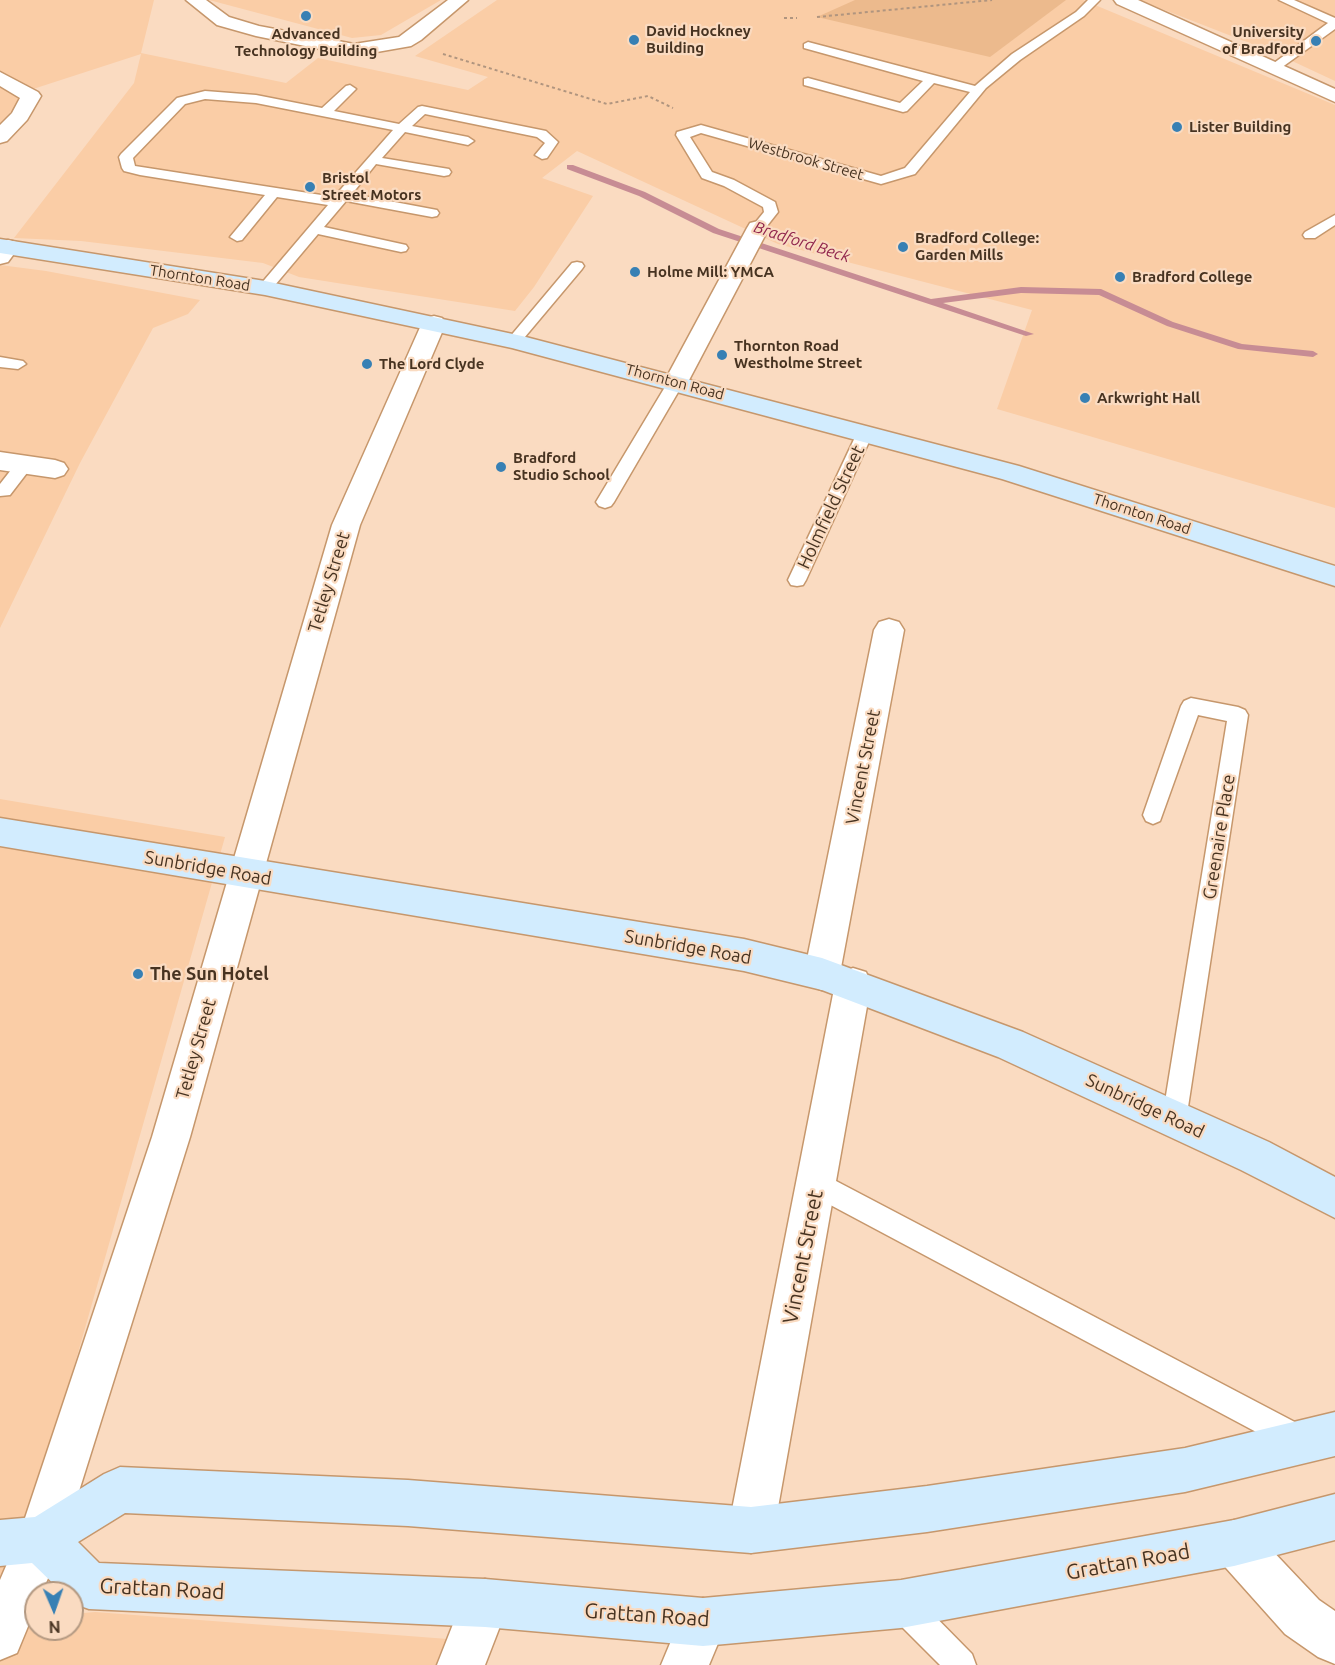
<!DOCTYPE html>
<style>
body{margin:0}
#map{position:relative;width:1335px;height:1665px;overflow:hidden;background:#fadbc1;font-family:Ubuntu,sans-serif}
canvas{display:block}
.north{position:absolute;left:24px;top:1581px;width:60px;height:60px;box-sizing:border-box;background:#fadbc1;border:2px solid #b29881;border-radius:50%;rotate:178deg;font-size:16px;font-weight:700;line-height:24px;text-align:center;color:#473321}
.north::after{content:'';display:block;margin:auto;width:21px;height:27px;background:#3780b4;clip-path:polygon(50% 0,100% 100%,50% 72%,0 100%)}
</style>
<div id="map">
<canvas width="1335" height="1665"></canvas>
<div class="north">N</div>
</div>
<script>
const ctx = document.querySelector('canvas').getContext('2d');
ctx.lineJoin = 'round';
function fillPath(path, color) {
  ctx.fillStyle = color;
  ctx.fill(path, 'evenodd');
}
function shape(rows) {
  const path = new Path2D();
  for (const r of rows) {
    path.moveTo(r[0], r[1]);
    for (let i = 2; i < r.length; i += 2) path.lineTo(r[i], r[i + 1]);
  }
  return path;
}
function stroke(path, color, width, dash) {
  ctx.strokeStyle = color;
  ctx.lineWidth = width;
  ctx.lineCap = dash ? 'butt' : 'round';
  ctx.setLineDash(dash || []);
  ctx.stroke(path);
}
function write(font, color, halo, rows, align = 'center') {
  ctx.font = font + ' Ubuntu,sans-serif';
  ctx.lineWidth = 4.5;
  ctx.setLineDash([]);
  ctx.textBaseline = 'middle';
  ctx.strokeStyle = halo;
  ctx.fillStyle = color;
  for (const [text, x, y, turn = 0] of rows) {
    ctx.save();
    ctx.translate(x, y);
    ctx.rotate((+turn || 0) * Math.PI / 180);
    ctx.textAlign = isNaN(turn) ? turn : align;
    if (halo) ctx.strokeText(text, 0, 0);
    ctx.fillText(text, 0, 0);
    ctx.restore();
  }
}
const built = shape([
 [0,0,154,0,141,53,286,83,318,58,468,90,488,77,415,56,497,0,1083,0,1335,105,1335,508,997,409,1032,310,778,244,577,151,542,178,593,196,534,287,515,311,299,277,263,263,81,241,14,238,134,83,141,54,30,90,0,124],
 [209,0,441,0,381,35,352,38],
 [1139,0,1335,0,1335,81,1275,53],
 [0,265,46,271,200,300,188,314,153,328,80,463,0,628],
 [0,799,225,837,42,1479,0,1594],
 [95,1612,487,1642,478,1665,0,1665,0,1619,36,1616,36,1629,72,1629,72,1614]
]);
const green = shape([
 [855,0,1066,0,990,57,817,17]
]);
const stream = shape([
 [567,165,573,165,645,192,719,229,931,299,1021,287,1101,289,1173,322,1242,344,1313,351,1318,354,1313,357,1238,349,1167,326,1099,295,1021,293,943,303,1034,334,1026,336,713,233,639,196,567,169,567,165]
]);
const path = shape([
 [817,17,992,0],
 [784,18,797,18],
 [443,54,607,104,648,96,673,108]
]);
const lane = shape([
 [1088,0,1100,0,1084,16,1020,60,986,88,915,174,881,184,701,133,690,137,712,172,734,180,775,202,778,212,763,231,758,232,751,228,764,212,763,207,724,186,702,178,676,135,677,132,701,125,881,176,905,168,970,92,934,83,907,111,903,112,804,85,804,79,808,78,900,103,923,81,804,48,804,44,808,42,975,86,1012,54,1076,12,1088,0],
 [1279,0,1294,0,1335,18,1335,29,1274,73,1268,69,1270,66,1328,23,1279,0],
 [350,85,356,89,334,111,399,124,418,107,422,106,546,131,558,142,547,158,542,159,535,155,545,143,537,137,425,114,412,126,468,137,474,141,468,145,405,132,382,158,449,169,451,172,449,175,444,176,376,164,352,194,437,210,439,213,437,216,432,217,346,201,324,227,406,245,408,248,406,251,401,252,318,234,270,291,265,292,258,288,260,285,328,205,277,197,242,240,237,241,230,237,265,195,140,175,124,171,122,168,119,157,121,154,177,98,205,91,256,95,322,108,346,86,350,85],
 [205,99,256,103,393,130,334,197,135,166,133,158,185,104,205,99],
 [1335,215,1335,225,1315,238,1305,238,1303,235,1305,232,1335,215],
 [577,262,582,263,584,266,582,269,519,344,509,344,506,341,509,338,572,263,577,262],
 [0,357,23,361,26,364,18,369,0,367,0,357],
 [676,377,684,382,614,502,611,506,605,508,599,506,596,502,668,382,676,377],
 [865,428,871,429,873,433,806,580,803,585,797,586,791,585,788,580,857,433,859,429,865,428],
 [24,459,30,461,32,465,30,469,10,495,0,496,0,484,18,461,24,459],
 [1191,698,1238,707,1245,710,1248,715,1186,1120,1183,1128,1174,1132,1165,1128,1162,1120,1227,721,1198,715,1160,821,1153,824,1146,821,1143,815,1181,706,1184,701,1191,698],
 [817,1171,1310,1430,1314,1440,1310,1450,1300,1454,1290,1450,808,1193,804,1184,808,1175,817,1171],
 [901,1589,912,1593,972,1654,976,1665,940,1665,890,1615,886,1604,890,1593,901,1589]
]);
const street = shape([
 [186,0,206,0,229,17,259,26,354,44,399,37,448,0,468,0,421,40,411,46,354,56,256,36,217,25,186,0],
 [1114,0,1138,0,1335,89,1335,102,1117,4,1114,0],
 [0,72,38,92,41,96,27,120,7,141,0,143,0,125,12,113,20,98,0,86,0,72],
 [758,221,766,223,769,228,688,382,685,387,676,390,667,387,664,382,747,228,750,223,758,221],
 [8,240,16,242,19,247,8,262,0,264,0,242,8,240],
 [434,316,442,318,446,323,360,525,190,1137,64,1539,42,1593,36,1593,36,1607,17,1653,0,1660,0,1580,19,1536,152,1137,332,525,422,323,426,318,434,316],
 [0,452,55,460,64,463,68,469,64,475,55,478,0,470,0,452],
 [889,619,899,622,904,630,840,973,853,968,866,972,871,984,774,1530,767,1546,751,1553,735,1546,728,1530,835,984,822,990,809,985,804,974,874,630,879,622,889,619],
 [1234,1520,1250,1527,1319,1600,1335,1611,1335,1664,1318,1657,1285,1634,1218,1559,1211,1543,1218,1527,1234,1520],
 [485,1579,502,1586,509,1603,485,1665,437,1665,468,1586,485,1579],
 [703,1598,720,1605,727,1622,709,1665,661,1665,686,1605,703,1598]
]);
const secondary = shape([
 [0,239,265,281,522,336,1019,466,1335,566,1335,586,1002,479,512,348,265,295,0,253,0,239],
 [0,818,744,939,822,958,1023,1032,1269,1142,1335,1177,1335,1218,1241,1170,998,1057,822,990,744,971,0,846,0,818],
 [1335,1412,1335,1456,1185,1492,927,1532,751,1553,408,1526,125,1513,78,1542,99,1563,485,1579,703,1598,901,1580,1234,1520,1335,1494,1335,1540,1234,1566,901,1628,703,1646,485,1627,89,1609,72,1603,72,1593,63,1593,32,1563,0,1566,0,1520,35,1517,104,1474,120,1467,408,1480,751,1507,927,1486,1185,1448,1335,1412]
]);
const markers = [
 [306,16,6,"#3780b4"],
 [634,40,6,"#3780b4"],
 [1316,41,6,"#3780b4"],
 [1177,127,6,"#3780b4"],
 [310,187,6,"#3780b4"],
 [903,247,6,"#3780b4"],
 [635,272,6,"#3780b4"],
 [1120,277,6,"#3780b4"],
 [722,355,6,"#3780b4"],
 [367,364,6,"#3780b4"],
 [1085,398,6,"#3780b4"],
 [501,467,6,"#3780b4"],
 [138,974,6,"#3780b4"]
];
const farPoinames = [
 ["David Hockney",646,31],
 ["Building",646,48],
 ["University",1304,32,"right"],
 ["of Bradford",1304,49,"right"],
 ["Advanced",306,34,"center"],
 ["Technology Building",306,51,"center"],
 ["Lister Building",1189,127],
 ["Bristol",322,178],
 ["Street Motors",322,195],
 ["Bradford College:",915,238],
 ["Garden Mills",915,255],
 ["Holme Mill: YMCA",647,272],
 ["Bradford College",1132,277],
 ["Thornton Road",734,346],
 ["Westholme Street",734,363],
 ["The Lord Clyde",379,364],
 ["Arkwright Hall",1097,398],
 ["Bradford",513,458],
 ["Studio School",513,475]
];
const farStreetnames = [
 ["Westbrook Street",806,159,16],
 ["Thornton Road",200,278,9],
 ["Thornton Road",675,382,15],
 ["Thornton Road",1142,514,18]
];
const farWaternames = [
 ["Bradford Beck",802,242,18]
];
const streetNames = [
 ["Holmfield Street",831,507,-65],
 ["Tetley Street",329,582,-73],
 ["Vincent Street",863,767,-79],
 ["Greenaire Place",1219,837,-81],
 ["Sunbridge Road",208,868,10],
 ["Sunbridge Road",688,947,10],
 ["Tetley Street",196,1049,-74],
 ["Sunbridge Road",1145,1106,25]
];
const poiNames = [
 ["The Sun Hotel",150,974]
];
const nearStreetnames = [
 ["Vincent Street",803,1257,-79],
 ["Grattan Road",1128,1562,-10],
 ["Grattan Road",162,1589,3],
 ["Grattan Road",647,1615,4]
];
fillPath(built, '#facda6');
fillPath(green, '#ecba8d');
fillPath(stream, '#c78c94');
stroke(lane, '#c6976c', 3);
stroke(street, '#c6976c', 3);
stroke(secondary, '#c6976c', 3);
stroke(path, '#b0957f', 2, [3, 3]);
fillPath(lane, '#fff');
fillPath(street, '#fff');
fillPath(secondary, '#d2ecfe');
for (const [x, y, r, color] of markers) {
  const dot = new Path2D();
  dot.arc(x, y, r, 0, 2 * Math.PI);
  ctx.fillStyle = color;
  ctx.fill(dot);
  stroke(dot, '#fadbc1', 2);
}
write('bold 15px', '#473321', '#fadbc1', farPoinames, 'left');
write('15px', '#473321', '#fadbc1', farStreetnames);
write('italic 16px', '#90244c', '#fadbc1', farWaternames);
write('18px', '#473321', '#fadbc1', streetNames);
write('bold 18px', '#473321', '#fadbc1', poiNames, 'left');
write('21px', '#473321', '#fadbc1', nearStreetnames);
</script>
